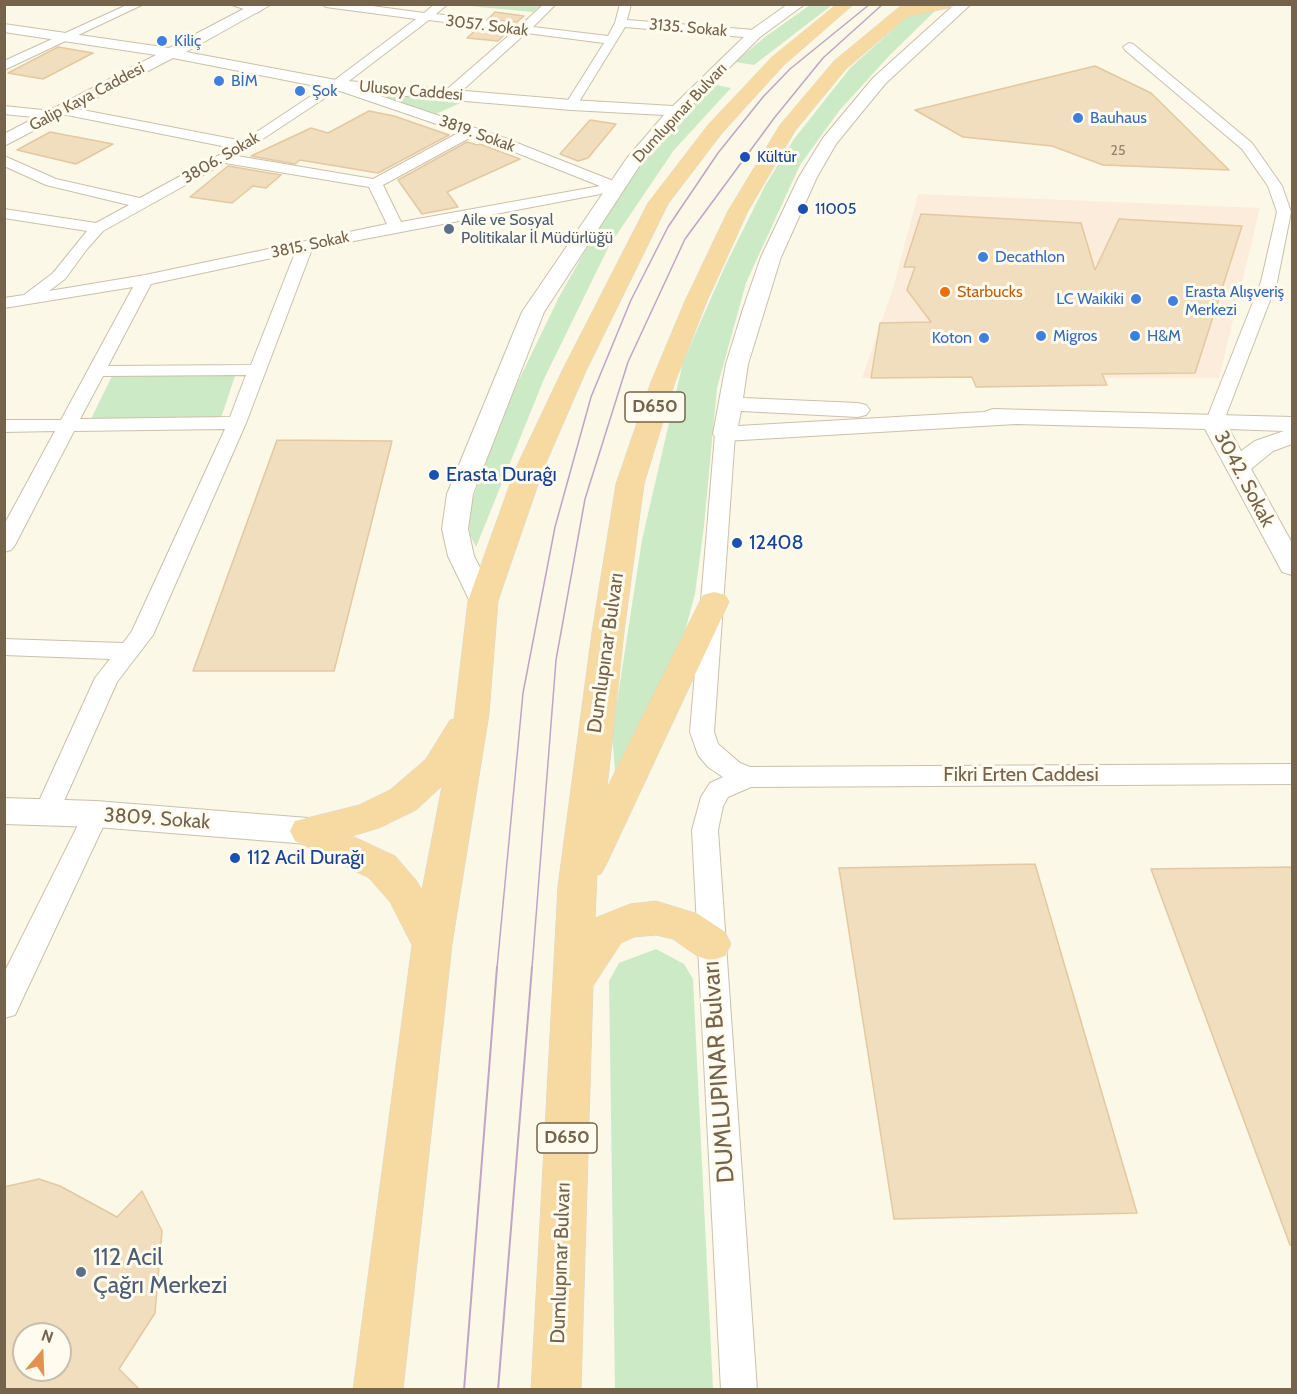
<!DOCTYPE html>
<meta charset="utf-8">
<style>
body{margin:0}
#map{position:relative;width:1297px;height:1394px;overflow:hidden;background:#fcf8e7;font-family:Cabin,sans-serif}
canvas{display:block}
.frame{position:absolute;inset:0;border:6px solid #75634c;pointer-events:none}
.north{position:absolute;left:12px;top:1322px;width:60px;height:60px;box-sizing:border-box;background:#fffbee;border:2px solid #c8bead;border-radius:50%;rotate:19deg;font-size:16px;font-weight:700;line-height:24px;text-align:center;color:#75634c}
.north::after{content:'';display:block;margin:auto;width:21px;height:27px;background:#e39050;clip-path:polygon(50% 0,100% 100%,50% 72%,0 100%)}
</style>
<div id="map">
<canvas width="1297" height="1394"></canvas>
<div class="frame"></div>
<div class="north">N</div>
</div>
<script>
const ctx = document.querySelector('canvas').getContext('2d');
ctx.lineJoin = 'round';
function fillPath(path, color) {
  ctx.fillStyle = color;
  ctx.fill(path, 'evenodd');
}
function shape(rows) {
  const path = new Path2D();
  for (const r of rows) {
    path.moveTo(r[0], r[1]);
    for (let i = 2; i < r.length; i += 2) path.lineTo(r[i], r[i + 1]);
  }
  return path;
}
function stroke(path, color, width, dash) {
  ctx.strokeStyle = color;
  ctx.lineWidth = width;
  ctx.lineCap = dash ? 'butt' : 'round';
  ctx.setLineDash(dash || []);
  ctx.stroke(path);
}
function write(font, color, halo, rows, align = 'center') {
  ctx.font = font + ' Cabin,sans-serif';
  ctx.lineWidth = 6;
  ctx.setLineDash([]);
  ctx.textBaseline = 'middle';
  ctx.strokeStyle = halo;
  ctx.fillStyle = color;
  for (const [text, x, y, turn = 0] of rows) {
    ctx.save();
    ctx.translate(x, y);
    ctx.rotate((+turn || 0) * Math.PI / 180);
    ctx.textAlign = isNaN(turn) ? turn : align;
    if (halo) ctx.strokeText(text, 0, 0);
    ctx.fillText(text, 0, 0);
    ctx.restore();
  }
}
const commercial = shape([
 [918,194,1260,208,1219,378,862,378,894,285]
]);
const green = shape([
 [458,5,542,5,533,12],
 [810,5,832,5,754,65,735,62,765,37],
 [936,10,889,56,839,111,800,165,746,283,717,388,704,526,695,594,676,664,616,783,612,734,642,540,683,362,726,264,766,184,794,139,851,67,907,17],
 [712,84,731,88,674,150,609,246,544,379,476,547,470,535,468,513,502,415,559,297,615,198,665,135],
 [363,91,467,100,436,114],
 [112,376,235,376,221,418,90,421],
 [656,949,684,964,693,979,713,1389,615,1389,609,981,619,963]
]);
const building = shape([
 [495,12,524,16,517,22,488,19,495,12],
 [477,29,507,32,498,41,467,38,477,29],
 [58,47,93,53,43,79,8,73,58,47],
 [1095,66,1151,93,1229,170,1103,165,1052,146,963,137,915,110,1095,66],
 [369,111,394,116,449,135,378,173,300,160,295,164,251,156,311,128,328,133,369,111],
 [590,120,616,124,588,158,578,161,560,154,590,120],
 [50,132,113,144,76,164,17,150,50,132],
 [467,142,477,145,480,144,520,159,447,192,458,207,422,214,398,180,467,142],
 [228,166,281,175,266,188,253,186,232,203,190,197,228,166],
 [921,214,1081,223,1095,270,1119,219,1242,226,1195,373,1102,374,1107,385,976,387,972,377,871,378,880,323,931,322,907,290,915,267,904,267,921,214],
 [277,440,392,441,334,671,193,671,277,440],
 [1035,864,1137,1213,894,1219,839,868,1035,864],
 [1293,867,1293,1245,1290,1245,1151,869,1293,867],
 [39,1179,60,1186,117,1217,142,1191,162,1231,155,1313,119,1369,139,1389,4,1389,4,1187,39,1179],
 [24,1334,60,1334,60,1370,24,1370,24,1334]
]);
const minor = shape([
 [129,4,144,4,4,70,4,61,129,4],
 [229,4,248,4,262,10,256,13,229,4],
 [321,4,357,4,424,13,435,4,448,4,436,14,521,25,544,4,556,4,533,27,608,36,615,23,620,4,631,4,627,20,755,30,761,34,755,38,625,27,577,105,571,109,565,105,604,43,526,33,455,97,450,98,445,97,444,94,445,91,514,31,429,20,345,84,502,137,621,184,623,187,616,191,312,249,246,423,153,635,117,682,56,819,47,822,38,819,34,812,95,678,110,659,4,655,4,639,123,643,132,631,225,429,74,431,15,545,11,550,4,552,4,525,55,431,4,432,4,420,61,420,133,287,4,308,4,298,24,295,53,273,87,231,4,218,4,209,96,223,129,205,46,185,4,166,4,156,56,179,140,198,232,148,57,113,55,110,57,107,62,106,243,141,332,82,416,19,326,7,321,4],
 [337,90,460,132,373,179,237,156,337,90],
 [473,136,492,143,600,186,401,222,383,185,473,136],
 [225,163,369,187,387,224,145,275,49,291,65,279,87,249,103,231,225,163],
 [295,253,251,365,108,366,151,284,295,253],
 [246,375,230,417,80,419,103,376,246,375],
 [1129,43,1133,44,1252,143,1282,186,1291,212,1277,282,1223,423,1221,427,1214,429,1207,427,1205,423,1261,282,1277,212,1268,186,1242,149,1125,50,1123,47,1129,43],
 [4,106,52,111,59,115,52,119,4,114,4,106],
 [725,428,732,430,735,434,714,732,718,744,740,763,750,767,1292,764,1292,784,751,787,728,797,723,806,718,830,757,1390,721,1390,692,830,701,797,710,783,723,777,708,767,698,755,690,732,715,434,718,430,725,428],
 [96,804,105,807,109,814,15,1015,4,1018,4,973,87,807,96,804]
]);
const tertiary = shape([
 [253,4,272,4,186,52,336,80,571,100,673,106,750,31,788,4,805,4,760,37,683,114,640,165,544,312,473,494,468,529,474,556,497,601,493,608,483,610,473,608,448,556,442,529,447,494,522,312,627,158,664,115,571,110,336,90,173,58,4,146,4,134,156,55,4,32,4,24,169,48,253,4],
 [955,4,971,4,885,84,836,144,817,177,781,257,748,364,743,398,858,403,866,405,870,410,866,415,858,417,741,411,738,426,984,412,993,409,1292,417,1292,444,1273,451,1251,469,1292,543,1292,575,1282,572,1279,566,1205,429,1016,424,725,441,717,439,713,434,726,364,743,309,761,257,799,177,823,138,873,78,955,4],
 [1229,429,1284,431,1255,441,1241,451,1229,429],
 [4,798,96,801,308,818,320,822,325,831,320,840,308,844,96,827,4,824,4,798]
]);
const trunk = shape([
 [837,4,854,4,784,65,722,133,668,204,586,371,543,470,498,601,489,714,452,944,403,1390,353,1390,412,945,390,902,369,878,295,841,290,831,295,821,359,805,390,790,426,759,450,720,454,719,468,601,515,470,562,371,648,203,708,125,772,57,837,4],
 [442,786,422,890,416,880,395,856,352,836,379,828,416,810,442,786],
 [903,4,954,4,952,7,907,17,846,69,795,131,748,211,707,301,675,382,644,484,624,632,607,788,703,595,714,592,725,595,729,602,607,863,601,874,597,875,595,918,630,904,656,901,698,914,725,932,731,944,725,956,711,961,697,956,673,939,656,935,634,937,621,943,593,986,581,1390,531,1390,558,886,592,632,616,484,651,382,685,301,728,211,780,125,834,61,903,4]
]);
const tramFar1 = shape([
 [497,968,523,693,555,527,591,397,631,300,668,227,718,153,763,97,790,69,870,4],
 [532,968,556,660,585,499,628,362,685,239,775,117,823,58,883,4]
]);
const tram = shape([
 [464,1390,497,967],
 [498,1390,532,967]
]);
const markers = [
 [162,41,6,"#3f7fe0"],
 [219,81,6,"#3f7fe0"],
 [300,91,6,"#3f7fe0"],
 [1078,118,6,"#3f7fe0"],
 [745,157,6,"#1a4fb4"],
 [803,209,6,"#1a4fb4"],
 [449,229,6,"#5c6f8a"],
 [983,257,6,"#3f7fe0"],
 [945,292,6,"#e8710a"],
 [1136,299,6,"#3f7fe0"],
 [1173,301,6,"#3f7fe0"],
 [1041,336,6,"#3f7fe0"],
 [1135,336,6,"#3f7fe0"],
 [984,338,6,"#3f7fe0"],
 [434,475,6,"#1a4fb4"],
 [737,543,6,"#1a4fb4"],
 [235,858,6,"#1a4fb4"],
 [81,1272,6,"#5c6f8a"]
];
const farNumbernames = [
 ["25",1118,151]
];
const farStreetnames = [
 ["3057. Sokak",487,26,7],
 ["3135. Sokak",688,28,5],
 ["Ulusoy Caddesi",411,91,5],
 ["Galip Kaya Caddesi",87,97,-28],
 ["Dumlupınar Bulvarı",680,113,-47],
 ["3819. Sokak",477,134,20],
 ["3806. Sokak",221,158,-30],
 ["3815. Sokak",310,245,-12]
];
const farShopnames = [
 ["Kiliç",174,41],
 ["BİM",231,81],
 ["Şok",312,91],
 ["Bauhaus",1090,118],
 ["Decathlon",995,257],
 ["Erasta Alışveriş",1185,292],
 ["Merkezi",1185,310],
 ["LC Waikiki",1124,299,"right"],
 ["Migros",1053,336],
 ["H&M",1147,336],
 ["Koton",972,338,"right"]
];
const farTransitnames = [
 ["Kültür",757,157],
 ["11005",815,209]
];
const farServicenames = [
 ["Aile ve Sosyal",461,220],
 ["Politikalar İl Müdürlüğü",461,238]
];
const farFoodnames = [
 ["Starbucks",957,292]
];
const shields = [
 [655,407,60],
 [567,1138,60]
];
const shieldNames = [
 ["D650",655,407],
 ["D650",567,1138]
];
const transitNames = [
 ["Erasta Duraĝı",446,475],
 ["12408",749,543],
 ["112 Acil Durağı",247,858]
];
const streetNames = [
 ["3042. Sokak",1244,479,62],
 ["Dumlupınar Bulvarı",606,653,-82],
 ["Fikri Erten Caddesi",1021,775],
 ["3809. Sokak",157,819,4],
 ["Dumlupınar Bulvarı",561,1263,-88]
];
const nearStreetnames = [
 ["DUMLUPINAR Bulvarı",719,1072,-94]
];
const nearServicenames = [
 ["112 Acil",93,1258],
 ["Çağrı Merkezi",93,1286]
];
fillPath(commercial, '#fcecdb');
fillPath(green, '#cdeac6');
fillPath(building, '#f1debf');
stroke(building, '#e3c8a0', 1.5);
stroke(minor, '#cbc0aa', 2);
stroke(tertiary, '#cbc0aa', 2);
stroke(trunk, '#dbd6d0', 1);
fillPath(minor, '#fff');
fillPath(tertiary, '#fff');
fillPath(trunk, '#f6daa1');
stroke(tramFar1, '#bea5c6', 1.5);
stroke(tram, '#bea5c6', 2);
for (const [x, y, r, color] of markers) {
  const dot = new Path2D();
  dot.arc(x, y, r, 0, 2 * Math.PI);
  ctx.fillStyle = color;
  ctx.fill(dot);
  stroke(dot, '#fffbee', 2);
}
write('14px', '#948269', null, farNumbernames);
write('16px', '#75634c', '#fffbee', farStreetnames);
write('16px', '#366cbe', '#fffbee', farShopnames, 'left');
write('16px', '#164399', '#fffbee', farTransitnames, 'left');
write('16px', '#4e5e75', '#fffbee', farServicenames, 'left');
write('16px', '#c56008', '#fffbee', farFoodnames, 'left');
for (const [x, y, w] of shields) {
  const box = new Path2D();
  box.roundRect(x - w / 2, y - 15, w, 30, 4.5);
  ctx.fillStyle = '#fffbee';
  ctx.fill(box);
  stroke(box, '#75634c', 1.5);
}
write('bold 18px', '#75634c', null, shieldNames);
write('20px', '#164399', '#fffbee', transitNames, 'left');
write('20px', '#75634c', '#fffbee', streetNames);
write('24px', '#75634c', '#fffbee', nearStreetnames);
write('24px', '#4e5e75', '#fffbee', nearServicenames, 'left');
</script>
